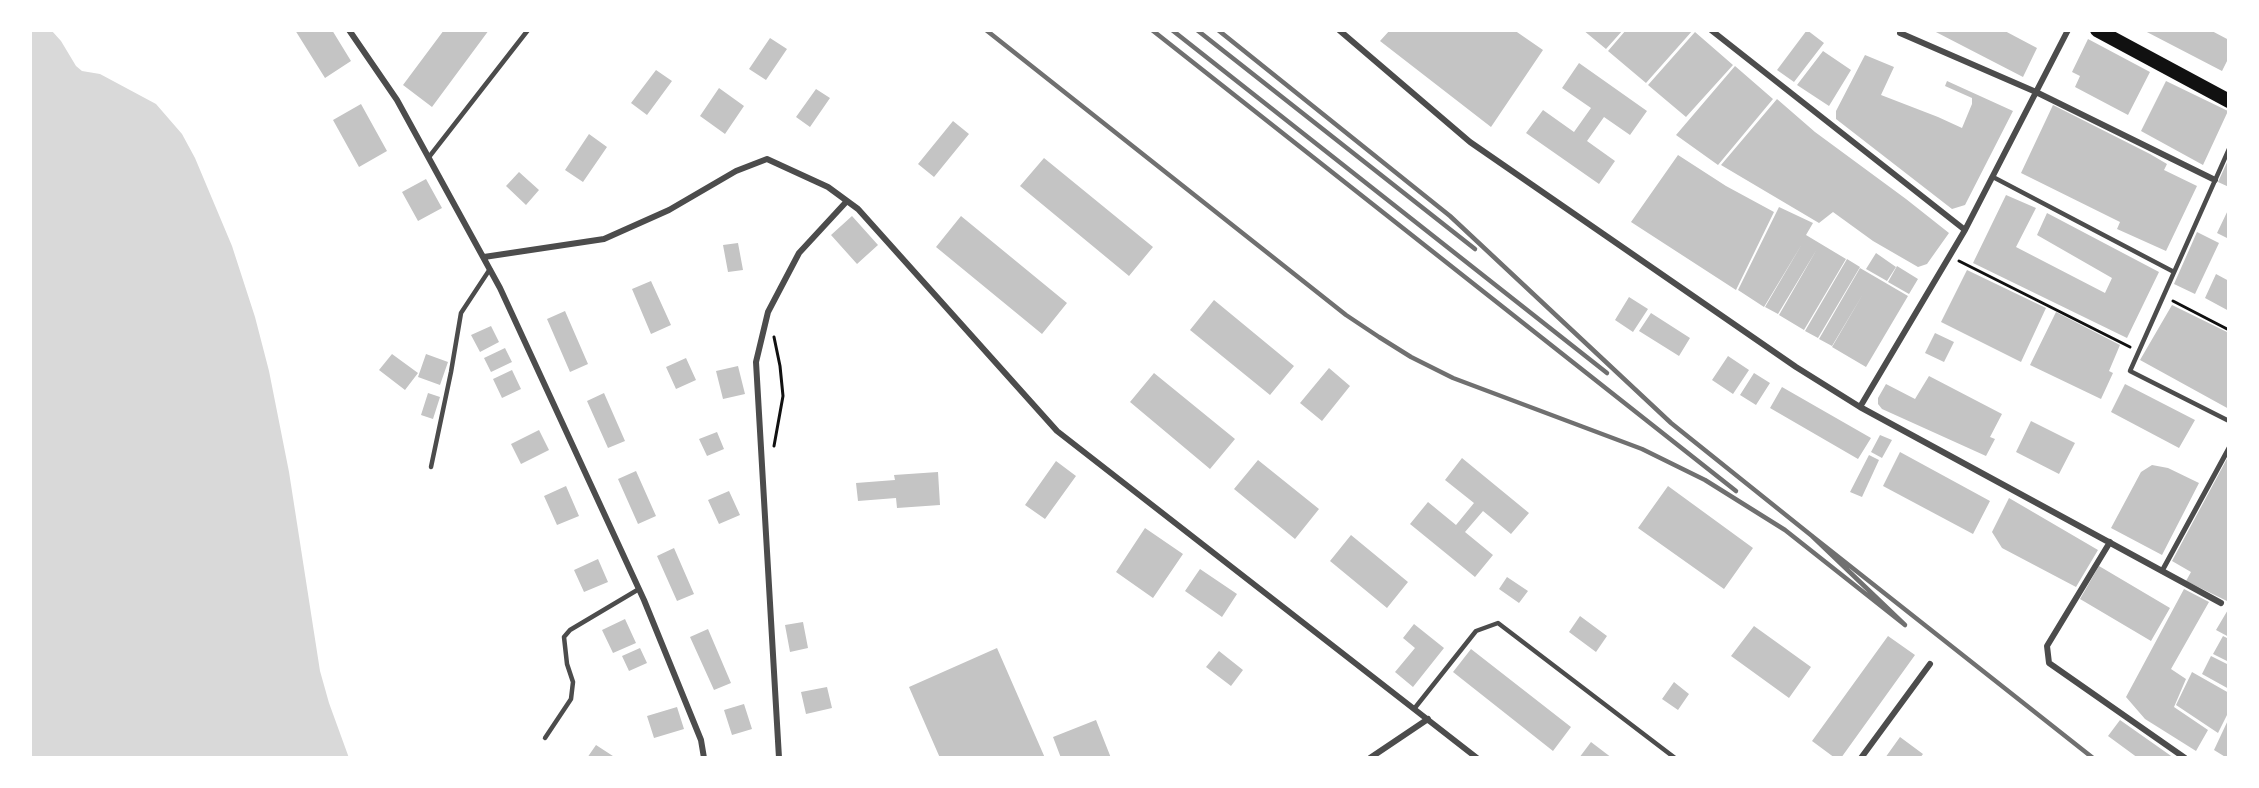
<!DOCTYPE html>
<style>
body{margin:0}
#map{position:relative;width:2259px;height:788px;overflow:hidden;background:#fff;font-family:"Source Sans 3",sans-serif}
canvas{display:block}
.frame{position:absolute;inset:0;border:32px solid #fff;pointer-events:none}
</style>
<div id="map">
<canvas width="2259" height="788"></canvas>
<div class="frame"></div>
</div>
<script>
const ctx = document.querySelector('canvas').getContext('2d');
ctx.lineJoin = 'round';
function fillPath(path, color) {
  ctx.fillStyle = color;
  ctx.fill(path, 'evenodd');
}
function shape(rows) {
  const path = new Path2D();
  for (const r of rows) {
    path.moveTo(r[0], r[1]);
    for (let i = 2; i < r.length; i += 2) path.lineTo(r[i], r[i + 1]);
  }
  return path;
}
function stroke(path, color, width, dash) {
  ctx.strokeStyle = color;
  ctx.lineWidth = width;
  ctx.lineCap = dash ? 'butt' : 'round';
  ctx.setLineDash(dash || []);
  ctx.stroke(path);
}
const water = shape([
 [30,30,52,31,61,41,76,66,82,71,100,74,156,104,182,134,195,158,232,246,255,317,269,371,289,472,320,671,329,703,349,758,30,758]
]);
const building = shape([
 [295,30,332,30,351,61,325,78],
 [444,30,489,30,432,107,403,85],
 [1390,30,1514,30,1543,50,1491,127,1380,41],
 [1583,30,1623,30,1606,49],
 [1626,30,1693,30,1646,83,1608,51],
 [1807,30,1824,43,1794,82,1777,70],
 [1932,30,2003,30,2037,48,2023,77],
 [2143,30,2210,30,2229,40,2229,57,2222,71],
 [1695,32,1733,65,1686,117,1648,85],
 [770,38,787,49,766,80,749,69],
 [2088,39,2150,72,2128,115,2075,87,2080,76,2072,72],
 [1823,51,1851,70,1829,106,1797,85],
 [1865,55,1894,67,1881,95,1938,117,1962,128,1972,104,1972,98,1945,86,1947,81,2013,111,1965,205,1952,209,1836,119,1836,111],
 [1579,63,1647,111,1630,135,1604,117,1587,141,1615,161,1599,184,1526,133,1543,110,1574,132,1591,108,1562,88],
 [1735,66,1773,99,1718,165,1676,135],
 [656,70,672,81,647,115,631,103],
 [2166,81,2228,111,2203,165,2141,131],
 [719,88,744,106,725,134,700,116],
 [816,89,830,98,810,127,796,117],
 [1777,99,1815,132,1906,199,1949,233,1927,264,1918,267,1873,241,1833,212,1819,223,1721,165],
 [361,104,387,151,359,167,333,120],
 [2053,105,2150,154,2167,164,2164,170,2197,186,2166,251,2117,229,2120,222,2021,173],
 [953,121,969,134,934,177,918,164],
 [589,134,607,147,583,182,565,170],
 [1678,155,1726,186,1774,212,1736,290,1631,222],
 [1044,158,1153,247,1129,276,1020,186],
 [2229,158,2229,187,2218,182],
 [519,172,539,190,526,205,506,186],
 [426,179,442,208,418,221,402,192],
 [2006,195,2036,208,2016,247,2105,293,2112,278,2037,235,2047,213,2159,272,2127,338,1973,263],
 [1779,207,1813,223,1806,235,1846,259,1804,330,1779,315,1817,249,1778,314,1765,307,1802,244,1764,307,1738,290],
 [2229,208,2229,239,2217,233],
 [852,216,878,245,857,264,831,235],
 [961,216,1067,303,1042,334,936,247],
 [2197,232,2219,243,2195,294,2174,284],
 [738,243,743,270,728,272,723,245],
 [1876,253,1896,267,1887,281,1866,269],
 [1847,259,1860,267,1818,338,1805,331],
 [1897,266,1918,279,1909,294,1888,282],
 [1860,268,1908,296,1866,367,1832,347,1863,294,1832,346,1819,339],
 [1967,270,2046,308,2021,362,1941,322],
 [2216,274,2229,281,2229,311,2205,298],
 [651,281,671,325,651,334,632,289],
 [1629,297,1648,309,1633,332,1615,320],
 [1214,300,1294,366,1270,395,1190,330],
 [2172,305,2229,333,2229,409,2140,360],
 [565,311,588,364,570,372,547,319],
 [2056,312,2120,345,2109,371,2113,373,2101,399,2030,365],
 [1651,313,1690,338,1679,356,1639,331],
 [491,326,499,342,480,352,471,335],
 [1935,333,1954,342,1944,362,1925,353],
 [505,348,512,362,491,372,484,358],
 [392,354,418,373,405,390,379,370],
 [426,354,448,362,440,385,418,377],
 [1728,356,1749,370,1733,394,1712,380],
 [686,358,696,380,676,389,666,367],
 [738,366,745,394,723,399,716,371],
 [1329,368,1350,386,1322,421,1300,403],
 [512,370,521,389,502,398,493,379],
 [1154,373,1235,439,1210,469,1130,402],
 [1754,373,1770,383,1756,405,1740,395],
 [1929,376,2002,414,1990,437,1995,439,1986,456,1882,409,1878,404,1878,398,1886,384,1915,399],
 [2125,384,2195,420,2179,448,2111,412],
 [1782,387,1871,438,1858,459,1770,408],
 [428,393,440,397,433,419,421,415],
 [604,393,625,441,608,448,587,401],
 [2031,421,2075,443,2059,474,2016,452],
 [539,430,549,450,521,464,511,444],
 [717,432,724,449,707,456,699,439],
 [1880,435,1892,440,1882,458,1871,452],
 [1900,452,1990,501,1973,534,1883,486],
 [1869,455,1879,460,1862,497,1850,492],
 [2229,455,2229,602,2186,581,2191,572,2172,561],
 [1462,458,1529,513,1511,534,1483,511,1465,532,1493,555,1475,577,1410,524,1428,502,1456,525,1474,503,1445,480],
 [1258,460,1319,509,1295,539,1234,489],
 [1056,461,1076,476,1045,519,1025,505],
 [2152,465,2168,468,2199,483,2162,555,2111,528,2141,472],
 [636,471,656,516,638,524,618,479],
 [938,472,940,505,897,508,896,498,858,501,856,483,895,480,894,475],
 [566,486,579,516,557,525,544,496],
 [1668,486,1753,548,1724,589,1638,528],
 [729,491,740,515,719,524,708,500],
 [2009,498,2098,550,2076,587,2002,548,1992,532],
 [1145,528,1183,554,1153,598,1116,572],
 [1351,535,1408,582,1387,608,1330,561],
 [674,548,694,594,677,601,657,556],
 [598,559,608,582,584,592,574,570],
 [2099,566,2170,608,2151,641,2080,599],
 [1200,569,1237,594,1222,617,1185,591],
 [1507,577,1528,591,1519,603,1499,589],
 [2184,589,2209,602,2171,669,2186,679,2174,707,2208,730,2196,751,2145,719,2126,697],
 [2229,608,2229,637,2216,630],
 [1580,616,1607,636,1596,652,1569,632],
 [625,619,636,643,613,653,602,630],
 [803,622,808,648,790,652,785,625],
 [1414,624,1444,648,1413,687,1395,672,1415,648,1403,638],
 [1754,626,1811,667,1789,698,1731,656],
 [708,629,731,683,714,690,690,637],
 [1888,636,1915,655,1841,758,1835,758,1812,741],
 [2223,636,2229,639,2229,662,2213,654],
 [640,648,647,663,629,671,622,656],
 [997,648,1045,758,940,758,909,687],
 [1471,649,1571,727,1553,751,1453,672],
 [1219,651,1243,670,1231,686,1206,667],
 [2211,656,2229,665,2229,689,2202,674],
 [2192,672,2229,693,2229,711,2218,733,2176,705],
 [1674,682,1689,694,1678,710,1662,699],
 [827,687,832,708,806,714,801,692],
 [744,704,752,729,732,735,724,710],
 [677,707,684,729,654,738,647,716],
 [2229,718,2229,758,2227,758,2214,750],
 [1096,720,1111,758,1061,758,1053,737],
 [2120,720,2174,758,2138,758,2108,736],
 [1900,737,1923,754,1920,758,1885,758],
 [1591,742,1612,758,1579,758],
 [596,745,616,758,587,758]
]);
const path = shape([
 [1959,261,2130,347],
 [2173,301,2229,330],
 [774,446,783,396,780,366,774,337]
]);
const service = shape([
 [2229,149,2130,371,2229,421],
 [429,157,528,30],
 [1993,177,2174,272],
 [431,467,451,372,461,313,490,269],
 [1414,709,1476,631,1498,623,1675,758],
 [545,738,571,699,573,682,567,664,564,637,570,630,639,589]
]);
const pedestrian = shape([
 [2162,571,2229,448]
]);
const minor = shape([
 [349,30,397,100,500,288,644,600,701,740,704,758],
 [1339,30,1470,142,1796,367,1860,407,2221,603],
 [1711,30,1965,230],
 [1900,33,2036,92,2215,180],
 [484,257,604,239,669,210,736,171,767,159,828,187,858,209,1057,431,1477,758],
 [1860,407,1965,230,2068,30],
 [2110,542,2047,646,2049,663,2185,758],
 [779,758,756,362,768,312,799,253,847,201],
 [1370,758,1428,719],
 [1861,758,1930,664]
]);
const primary = shape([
 [2097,30,2229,101]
]);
const rail = shape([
 [986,30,1346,315,1379,337,1411,357,1453,378,1642,449,1705,480,1785,530,1905,625,1812,536,2093,758],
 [1152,30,1736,491],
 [1172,30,1607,373],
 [1197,30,1475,249],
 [1218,30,1450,216,1671,423,1812,536]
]);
fillPath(water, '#d9d9d9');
fillPath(building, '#c4c4c4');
stroke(path, '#111', 3);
stroke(service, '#4c4c4c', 4.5);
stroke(pedestrian, '#4c4c4c', 5);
stroke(minor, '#4c4c4c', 6);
stroke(primary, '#111', 14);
stroke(rail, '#707070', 4.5);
</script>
